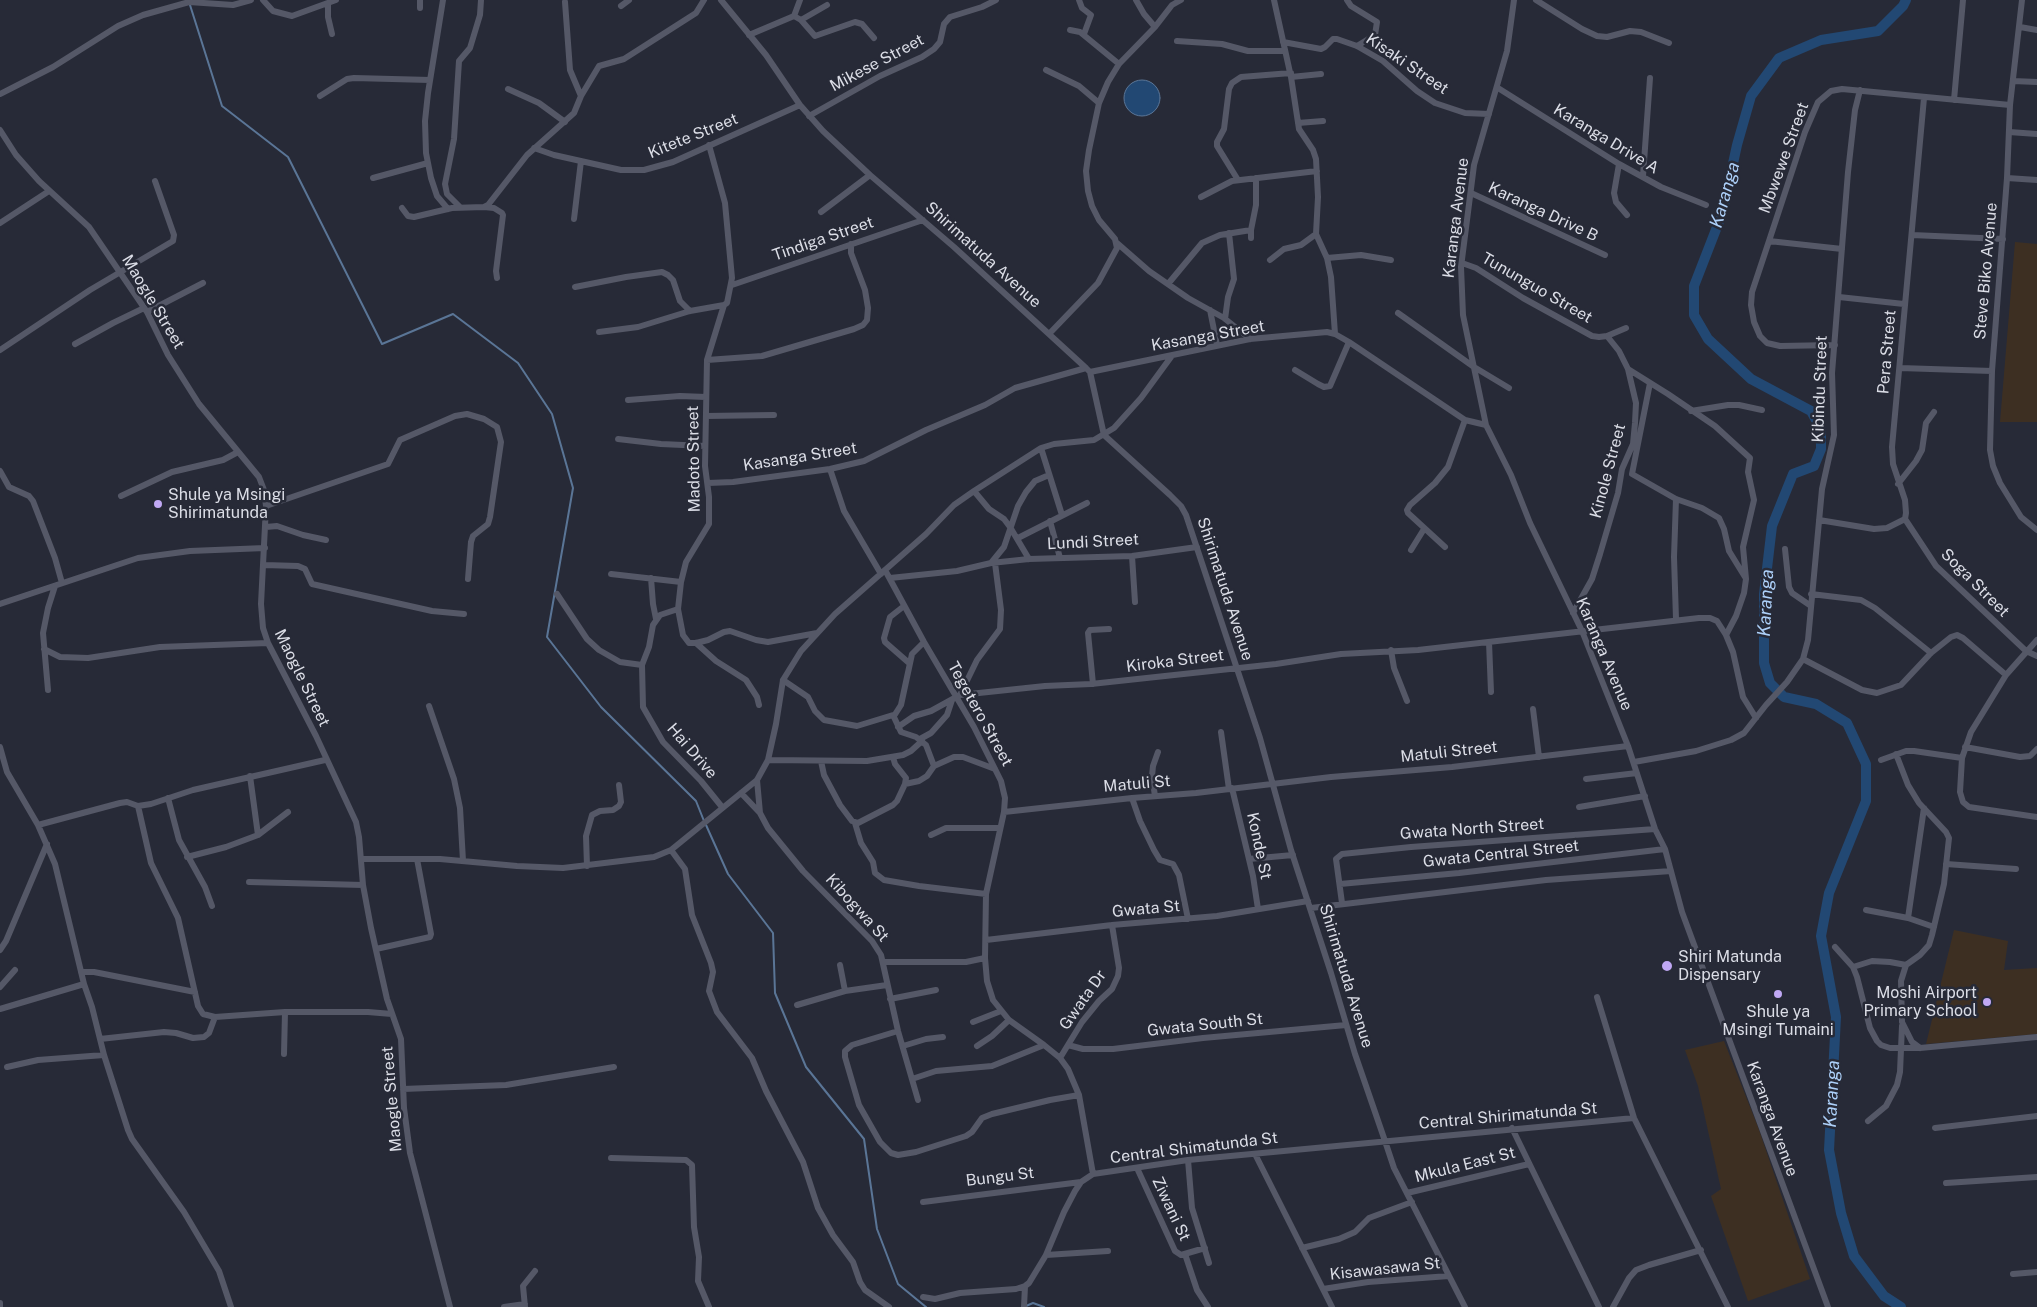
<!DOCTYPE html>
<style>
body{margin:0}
canvas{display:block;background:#272a37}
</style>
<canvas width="2037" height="1307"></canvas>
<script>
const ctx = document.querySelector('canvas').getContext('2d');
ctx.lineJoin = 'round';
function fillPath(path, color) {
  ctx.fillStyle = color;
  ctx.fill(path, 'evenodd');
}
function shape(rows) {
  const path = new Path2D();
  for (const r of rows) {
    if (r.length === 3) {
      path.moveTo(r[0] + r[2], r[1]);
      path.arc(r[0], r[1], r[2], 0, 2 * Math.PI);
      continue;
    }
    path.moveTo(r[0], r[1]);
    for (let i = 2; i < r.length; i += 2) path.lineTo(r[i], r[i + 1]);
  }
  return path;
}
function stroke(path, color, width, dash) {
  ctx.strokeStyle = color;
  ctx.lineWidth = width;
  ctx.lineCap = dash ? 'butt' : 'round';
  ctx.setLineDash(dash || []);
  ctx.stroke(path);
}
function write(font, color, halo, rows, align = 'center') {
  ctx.font = font + ' "Public Sans",sans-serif';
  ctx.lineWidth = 5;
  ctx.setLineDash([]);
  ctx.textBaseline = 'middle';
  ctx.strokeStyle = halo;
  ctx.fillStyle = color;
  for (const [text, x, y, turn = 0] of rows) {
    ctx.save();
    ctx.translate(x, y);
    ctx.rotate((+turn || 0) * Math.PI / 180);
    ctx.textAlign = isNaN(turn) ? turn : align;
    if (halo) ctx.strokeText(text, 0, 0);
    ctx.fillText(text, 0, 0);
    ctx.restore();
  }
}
const education = shape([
 [2015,242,2037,244,2037,422,2000,422],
 [1954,930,2008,941,2004,970,2037,968,2037,1034,1926,1044],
 [1724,1041,1758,1127,1810,1279,1748,1301,1711,1196,1721,1189,1698,1086,1685,1050]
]);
const water = shape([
 [1142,98,18]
]);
const stream = shape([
 [190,5,222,106,288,157,382,344,453,314,518,363,552,414,573,488,547,637,601,707,696,801,704,821],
 [706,825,728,874,773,933,775,993,806,1067,864,1139,877,1229,898,1284,926,1307],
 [1026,1306,1033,1303,1044,1307]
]);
const river = shape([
 [1901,1307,1884,1296,1854,1256,1841,1213,1829,1150,1836,1017,1821,936,1829,893,1866,801,1866,764,1847,723,1816,704,1784,697,1770,683,1764,663,1764,594,1772,526,1793,474,1814,466,1821,449,1821,429,1811,411,1751,379,1708,339,1694,315,1694,286,1722,214,1737,145,1751,96,1779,58,1821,40,1878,31,1903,6,1906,0]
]);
const minor = shape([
 [263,0,273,11,292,16,336,0],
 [443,0,428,93,425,121,426,153,431,178,437,196,448,209],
 [721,0,766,55,800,105,823,131,870,175,954,247,1086,368,1090,372,1104,435,1170,495,1181,506,1186,515,1260,738,1291,850,1331,973,1355,1054,1385,1141,1394,1168,1465,1307],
 [1079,0,1082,8,1091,15,1084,34],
 [1136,0,1144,14,1155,27],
 [1274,0,1291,77,1299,129,1313,150,1316,159,1318,197,1316,234,1327,258,1331,277,1335,334],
 [1347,0,1351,6,1377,22,1375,35,1357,46],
 [1514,0,1507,51,1474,165,1461,267,1463,315,1486,425,1511,475,1530,523,1582,631,1628,746,1655,829,1665,849,1682,912,1828,1307],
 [1536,0,1582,29,1597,36,1607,37,1630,31,1641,32,1669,43],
 [2022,0,2010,105,2007,178,1992,371,1990,450,1993,466,2000,483,2021,517,2037,530],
 [565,2,570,70,581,96],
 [328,3,328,17,332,34],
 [621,6,629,0],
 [420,8,420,0],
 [794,16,800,0],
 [801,20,827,5],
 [2020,27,2037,30],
 [1070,30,1080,32,1119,64],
 [749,35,794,16,801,20,815,36,855,22,862,24,874,38],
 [1177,41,1222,44,1248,51,1285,51],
 [1283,42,1321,49,1325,47,1333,39,1337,39,1357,46,1383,61,1417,91,1435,103,1465,113,1489,114],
 [1046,70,1079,86,1099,103],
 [1291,77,1321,74],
 [2013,81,2037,82],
 [1498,88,1619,164,1661,187,1706,205],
 [508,89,539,103,565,122],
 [0,94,53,67,118,26,143,15,189,2,233,5,251,0],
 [320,96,347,79,354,78,430,80],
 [1954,100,1963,0],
 [809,116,880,76,922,57,934,49,940,42,944,24,950,17,982,7,996,0],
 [1298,123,1323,121],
 [0,130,16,155,39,181,89,227,147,312,168,355,199,404,259,477,264,490,266,506,261,604,263,628,268,643,316,736,356,822,359,837,363,885,371,928,387,999,401,1039,404,1108,410,1153,450,1307],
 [2009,132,2037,134],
 [534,148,554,155,621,170,644,170,673,162,800,105],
 [1619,164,1614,193,1616,202,1627,215],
 [1643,176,1650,78],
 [373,178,428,163],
 [2007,178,2037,180],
 [1238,180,1217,146,1217,142,1224,129,1229,89,1232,83,1241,77,1291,73],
 [1471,193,1605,255],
 [1201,197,1232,181,1317,171],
 [460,207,447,194,445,184,454,139,459,61,470,48,480,15,481,0],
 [484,207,494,208,502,213,503,215,496,271,497,278],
 [402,208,408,216,414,217,452,208,484,207,488,205,527,155,574,113,581,96,599,66,624,59,696,13,704,0],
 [821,212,870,175],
 [574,219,581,161],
 [0,223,49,191],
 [1912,235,2003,239],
 [1251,238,1251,230,1256,205,1256,178],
 [1769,241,1842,249],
 [1117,243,1149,271,1188,298,1224,318,1250,339],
 [1327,258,1361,255,1391,260],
 [1270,260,1284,249,1301,245,1316,234],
 [1462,263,1476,268,1523,298,1592,336,1599,337,1607,336,1626,328],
 [1168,284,1202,243,1220,235,1251,230],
 [732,285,923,220],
 [575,287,626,277,662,272,668,275,673,280,680,301,690,311],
 [1839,297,1904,304],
 [724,305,707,360,705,466,709,497,709,524,686,562,681,582,678,609,683,635,689,643,696,643,708,640,724,632,730,631,756,640,768,642,817,633],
 [1210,310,1217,345],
 [147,312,203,283],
 [1398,313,1474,367,1509,388],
 [1225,319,1228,297,1234,279,1229,233],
 [599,332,638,327,690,311,724,305,727,303,732,278,725,203,709,145],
 [1049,334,1098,283,1117,248,1115,239,1099,220,1092,206,1088,191,1086,171,1089,150,1099,103,1108,82,1119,64,1155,27,1172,5,1181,0],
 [75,344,113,323,144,308],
 [1835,345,1780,346,1767,343,1760,336,1754,322,1751,305,1752,292,1769,241,1805,132,1818,102,1831,91,1842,89,2010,105],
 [0,350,90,290,173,241,174,235,155,181],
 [707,360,762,356,854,329,863,325,867,320,868,308,865,290,851,253,851,244],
 [1900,368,1992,371],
 [1628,369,1668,394,1715,426,1750,458,1748,472,1754,500,1743,547,1746,579,1744,593,1736,616,1726,635],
 [1295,370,1318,384,1324,387,1330,386,1349,342],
 [1090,372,1250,339,1327,332,1335,334,1349,342,1465,420,1486,425],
 [1650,383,1632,474,1676,499,1702,508,1719,518,1724,529,1729,551,1745,577],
 [628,400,680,396,706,397],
 [1691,411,1728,405,1739,405,1762,410],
 [706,416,774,415],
 [618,439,661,444,705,446],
 [1041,448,1062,515],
 [830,469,844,511,881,574],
 [0,471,9,487,29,496,33,501,55,558,62,583],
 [708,483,733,482,830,469,864,461,926,430,985,405,1015,388,1086,368],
 [1898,484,1916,461,1922,450,1926,423,1934,412],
 [974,491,989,509,1004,519,1010,527,1029,559],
 [121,496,172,472,223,460,238,452],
 [1676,499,1674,557,1676,619],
 [266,506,388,464,400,440,455,416,467,414,484,419,497,427,501,442,490,517,488,524,473,536,471,542,468,579],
 [1905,519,1936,566,2026,651,2037,656],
 [1819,520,1874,529,1887,528,1905,519,1906,513,1905,500,1893,464,1892,447,1924,98],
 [1050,521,1060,558],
 [266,527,277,526,303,535,326,540],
 [1018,538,1087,503],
 [1445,547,1408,513,1407,510,1410,505,1435,483,1448,467,1465,420],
 [1785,549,1789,587,1792,593,1811,606],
 [1411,550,1424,529],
 [1132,556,1135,602],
 [991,563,1029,559,1132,556,1197,547],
 [264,565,298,566,305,569,312,584,432,611,464,614],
 [885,570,924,642,974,727,1001,781,1005,798,1004,812,986,894,985,958,987,981,993,1000,1009,1020,1044,1045,1060,1058,1068,1069,1079,1095,1093,1174],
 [611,574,681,582],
 [651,578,653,604,656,619],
 [890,578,957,571,991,563,1004,547,1018,506,1026,492,1035,481,1049,475],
 [557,594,587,639,599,650,620,662,642,665],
 [1811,594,1861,600,1875,608,1931,653],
 [0,604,138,558,190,551,265,548],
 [904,606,890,617,884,638,885,642,909,663],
 [678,609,660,615,653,625,649,647,642,665,643,707,663,742,701,781,722,807],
 [1573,613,1592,579,1600,554,1618,493,1622,469,1633,444,1635,423,1636,403,1628,369,1619,351,1607,336],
 [2037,640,2006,675,1971,732,1962,758,1960,792,1963,802,1969,807,2037,817],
 [1489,642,1491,692],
 [696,643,716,661,746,680,757,697,759,705],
 [44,649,60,657,88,658,160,647,268,643],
 [1391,650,1394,668,1407,701],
 [1803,659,1862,690,1877,693,1901,685,1931,653,1951,637,1957,635,1963,638,2006,675],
 [783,680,808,697,815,711,824,720,857,726,893,715,901,732,916,737,926,745,934,766],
 [1093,684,1088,633,1090,630,1109,629],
 [48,690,43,633,48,608,55,586],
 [960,695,977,660,1000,629,1001,610,995,563],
 [429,706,454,779,460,808,463,861],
 [1533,709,1539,757],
 [894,716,901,705,912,654,924,642],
 [898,727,914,716,931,711,960,695,1045,686,1091,684,1276,664,1341,654,1418,650,1699,618,1710,618,1717,621,1726,635,1733,652,1743,697,1756,718],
 [1221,732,1229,789],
 [920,739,931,733,947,715,952,700],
 [0,747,7,772,38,825,55,864,84,984,92,1007,104,1055,128,1130,132,1139,184,1212,219,1271,231,1307],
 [1965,747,2020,757,2030,756,2037,749],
 [1896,754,1908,785,1919,803,1946,832,1949,838,1944,884,1932,935,1929,945,1920,955,1906,965,1901,981,1902,1022,1912,1042,1920,1048],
 [768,760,867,761,903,755,911,751,922,741],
 [1881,760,1906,751,1914,751,1962,758],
 [821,761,824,775,840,805,852,821,858,823,893,805,897,801,905,784,906,778,895,764,893,757],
 [1634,762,1696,751,1731,740,1744,733,1766,705,1787,682,1803,659,1808,640,1822,489,1834,435,1832,373,1848,172,1855,110,1860,90],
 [250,776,258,835],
 [1586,779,1637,773],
 [757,780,760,813,768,828,803,871,872,941,881,955,898,1031,918,1100],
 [905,784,919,781,927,776,934,766,954,757,963,757,995,769],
 [1232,788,1253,876,1258,909],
 [741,793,760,813],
 [1155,796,1152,776,1153,766,1158,752],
 [168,798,179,840,205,887,212,906],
 [1132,798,1140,821,1154,850,1160,860,1173,864,1179,875,1188,919],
 [138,806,151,863,178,918,198,1006,203,1014,215,1017,285,1012,368,1012,392,1014],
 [1579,807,1645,796],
 [1004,812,1132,798,1196,793,1331,777,1452,767,1628,746],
 [855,823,861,843,873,862,875,873,884,880,919,886,986,894],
 [38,825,120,803,127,802,138,806,151,804,193,790,325,760],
 [931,835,946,828,1000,828],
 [671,850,685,869,692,915,711,963,713,972,709,991,717,1012,752,1058,766,1091,803,1162,818,1208,833,1235,853,1262,860,1282,865,1290,889,1307],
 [187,857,226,847,258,835,288,812],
 [362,859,440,859,517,866,563,868,654,857,671,850,757,780,768,760,776,724,783,680,801,651,835,614,926,534,954,505,974,491,1041,448,1054,444,1094,440,1114,428,1141,398,1171,357],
 [1249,859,1293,855],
 [1946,864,2016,869],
 [587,866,586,836,592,815,600,811,613,810,619,806,621,802,619,785],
 [249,882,363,885],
 [1340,884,1459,873,1665,849],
 [1342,903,1336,859,1342,854,1411,847,1655,829],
 [1311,908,1546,880,1671,871],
 [1866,910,1908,918,1934,927],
 [1908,918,1924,808],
 [986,940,1112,925,1217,916,1308,901],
 [1835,947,1853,967,1857,977,1870,1028,1877,1041,1881,1045,1890,1048,1920,1048,2037,1037],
 [376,949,430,937,431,934,417,859],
 [0,950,6,941,47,844],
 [883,962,966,962,985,958],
 [840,965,845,991],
 [1853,967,1872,961,1890,962,1906,965],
 [81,972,94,972,195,992],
 [0,987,15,970],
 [1597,997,1634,1118,1728,1307],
 [890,999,936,990],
 [797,1005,845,991,887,985],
 [0,1009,84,984],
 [973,1022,1001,1011],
 [898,1031,852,1045,845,1051,845,1057,859,1105,880,1142,891,1153,898,1155,916,1152,966,1136,972,1132,982,1118,992,1114,1050,1100,1079,1095],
 [100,1039,164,1032,176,1033,193,1038,204,1037,209,1033,215,1017],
 [1068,1045,1083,1049,1113,1049,1203,1038,1346,1025],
 [903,1046,926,1039,943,1037],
 [977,1046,992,1036,1009,1020],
 [284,1054,285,1012],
 [1060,1058,1082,1022,1099,1001,1112,989,1118,976,1119,968,1112,925],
 [7,1067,38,1060,104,1055],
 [912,1079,936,1071,992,1066,1044,1045],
 [403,1089,506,1085,614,1067],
 [1868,1121,1886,1106,1897,1085,1900,1072,1902,1026],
 [1512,1128,1599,1307],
 [1935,1128,2037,1116],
 [1255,1154,1332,1307],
 [611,1158,686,1160,692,1165,694,1227,699,1257,698,1281,709,1307],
 [1188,1160,1192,1208,1209,1263],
 [1137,1168,1175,1251,1181,1255,1205,1248],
 [1946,1183,2037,1177],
 [1407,1193,1529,1164],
 [923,1202,1081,1182],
 [1302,1248,1339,1239,1355,1232,1369,1218,1412,1202],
 [1185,1254,1197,1290,1208,1307],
 [1046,1255,1108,1251],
 [2013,1274,2037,1272],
 [1323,1289,1368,1282,1449,1276],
 [923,1297,935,1299,960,1293,1016,1289,1025,1286,1029,1283,1046,1255,1064,1212,1075,1191,1081,1182,1093,1174,1188,1160,1634,1118],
 [0,1303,0,1307],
 [504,1307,525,1304],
 [525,1307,523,1286,535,1271],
 [1024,1307,1025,1286],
 [1613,1307,1629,1278,1636,1270,1649,1265,1701,1250]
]);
const markers = [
 [158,504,5,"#c0a8f4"],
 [1667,966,6,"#c0a8f4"],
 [1778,994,5,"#c0a8f4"],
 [1987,1002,5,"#c0a8f4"]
];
const streetNames = [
 ["Mikese Street",877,63,-28],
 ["Kisaki Street",1407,64,34],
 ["Kitete Street",693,136,-22],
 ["Karanga Drive A",1606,139,31],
 ["Mbwewe Street",1784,158,-70],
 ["Karanga Drive B",1543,212,25],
 ["Karanga Avenue",1456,218,-83],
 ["Tindiga Street",823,239,-19],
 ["Shirimatuda Avenue",983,255,42],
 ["Steve Biko Avenue",1986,271,-85],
 ["Tununguo Street",1537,288,30],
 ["Maogle Street",153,302,59],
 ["Kasanga Street",1208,336,-10],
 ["Pera Street",1887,352,-85],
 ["Kibindu Street",1820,389,-88],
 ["Kasanga Street",800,457,-9],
 ["Madoto Street",694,459,-91],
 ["Kinole Street",1608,471,-75],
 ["Lundi Street",1093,542,-3],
 ["Soga Street",1975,583,45],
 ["Shirimatuda Avenue",1225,589,72],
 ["Karanga Avenue",1604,654,67],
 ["Kiroka Street",1175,661,-7],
 ["Maogle Street",302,678,64],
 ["Tegetero Street",980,714,61],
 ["Hai Drive",692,751,49],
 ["Matuli Street",1449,752,-6],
 ["Matuli St",1137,784,-5],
 ["Gwata North Street",1472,829,-4],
 ["Konde St",1259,846,78],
 ["Gwata Central Street",1501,854,-6],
 ["Kibogwa St",857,908,48],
 ["Gwata St",1146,909,-5],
 ["Shirimatuda Avenue",1346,976,73],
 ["Gwata Dr",1083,1000,-55],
 ["Gwata South St",1205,1025,-6],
 ["Maogle Street",392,1099,-95],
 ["Central Shirimatunda St",1508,1116,-5],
 ["Karanga Avenue",1772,1119,70],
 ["Central Shimatunda St",1194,1148,-7],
 ["Mkula East St",1465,1165,-14],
 ["Bungu St",1000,1177,-7],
 ["Ziwani St",1171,1209,65],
 ["Kisawasawa St",1385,1269,-6]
];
const poiNames = [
 ["Shule ya Msingi",168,495],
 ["Shirimatunda",168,513],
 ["Shiri Matunda",1678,957],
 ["Dispensary",1678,975],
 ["Moshi Airport",1977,993,"right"],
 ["Primary School",1977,1011,"right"],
 ["Shule ya",1778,1012,"center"],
 ["Msingi Tumaini",1778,1030,"center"]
];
const waterNames = [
 ["Karanga",1725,195,-74],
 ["Karanga",1766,603,-87],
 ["Karanga",1832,1094,-87]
];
fillPath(education, '#3d2f22');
fillPath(water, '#224873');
stroke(water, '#5a7596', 1);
stroke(stream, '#5a7596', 2);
stroke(river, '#224873', 10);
stroke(minor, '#555867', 6);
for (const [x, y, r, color] of markers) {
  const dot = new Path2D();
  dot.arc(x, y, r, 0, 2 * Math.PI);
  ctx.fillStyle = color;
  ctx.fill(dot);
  stroke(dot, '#272a37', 2);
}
write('16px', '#dbdde6', '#272a37', streetNames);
write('16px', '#dbdde6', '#272a37', poiNames, 'left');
write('italic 18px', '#add0f9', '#272a37', waterNames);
</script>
